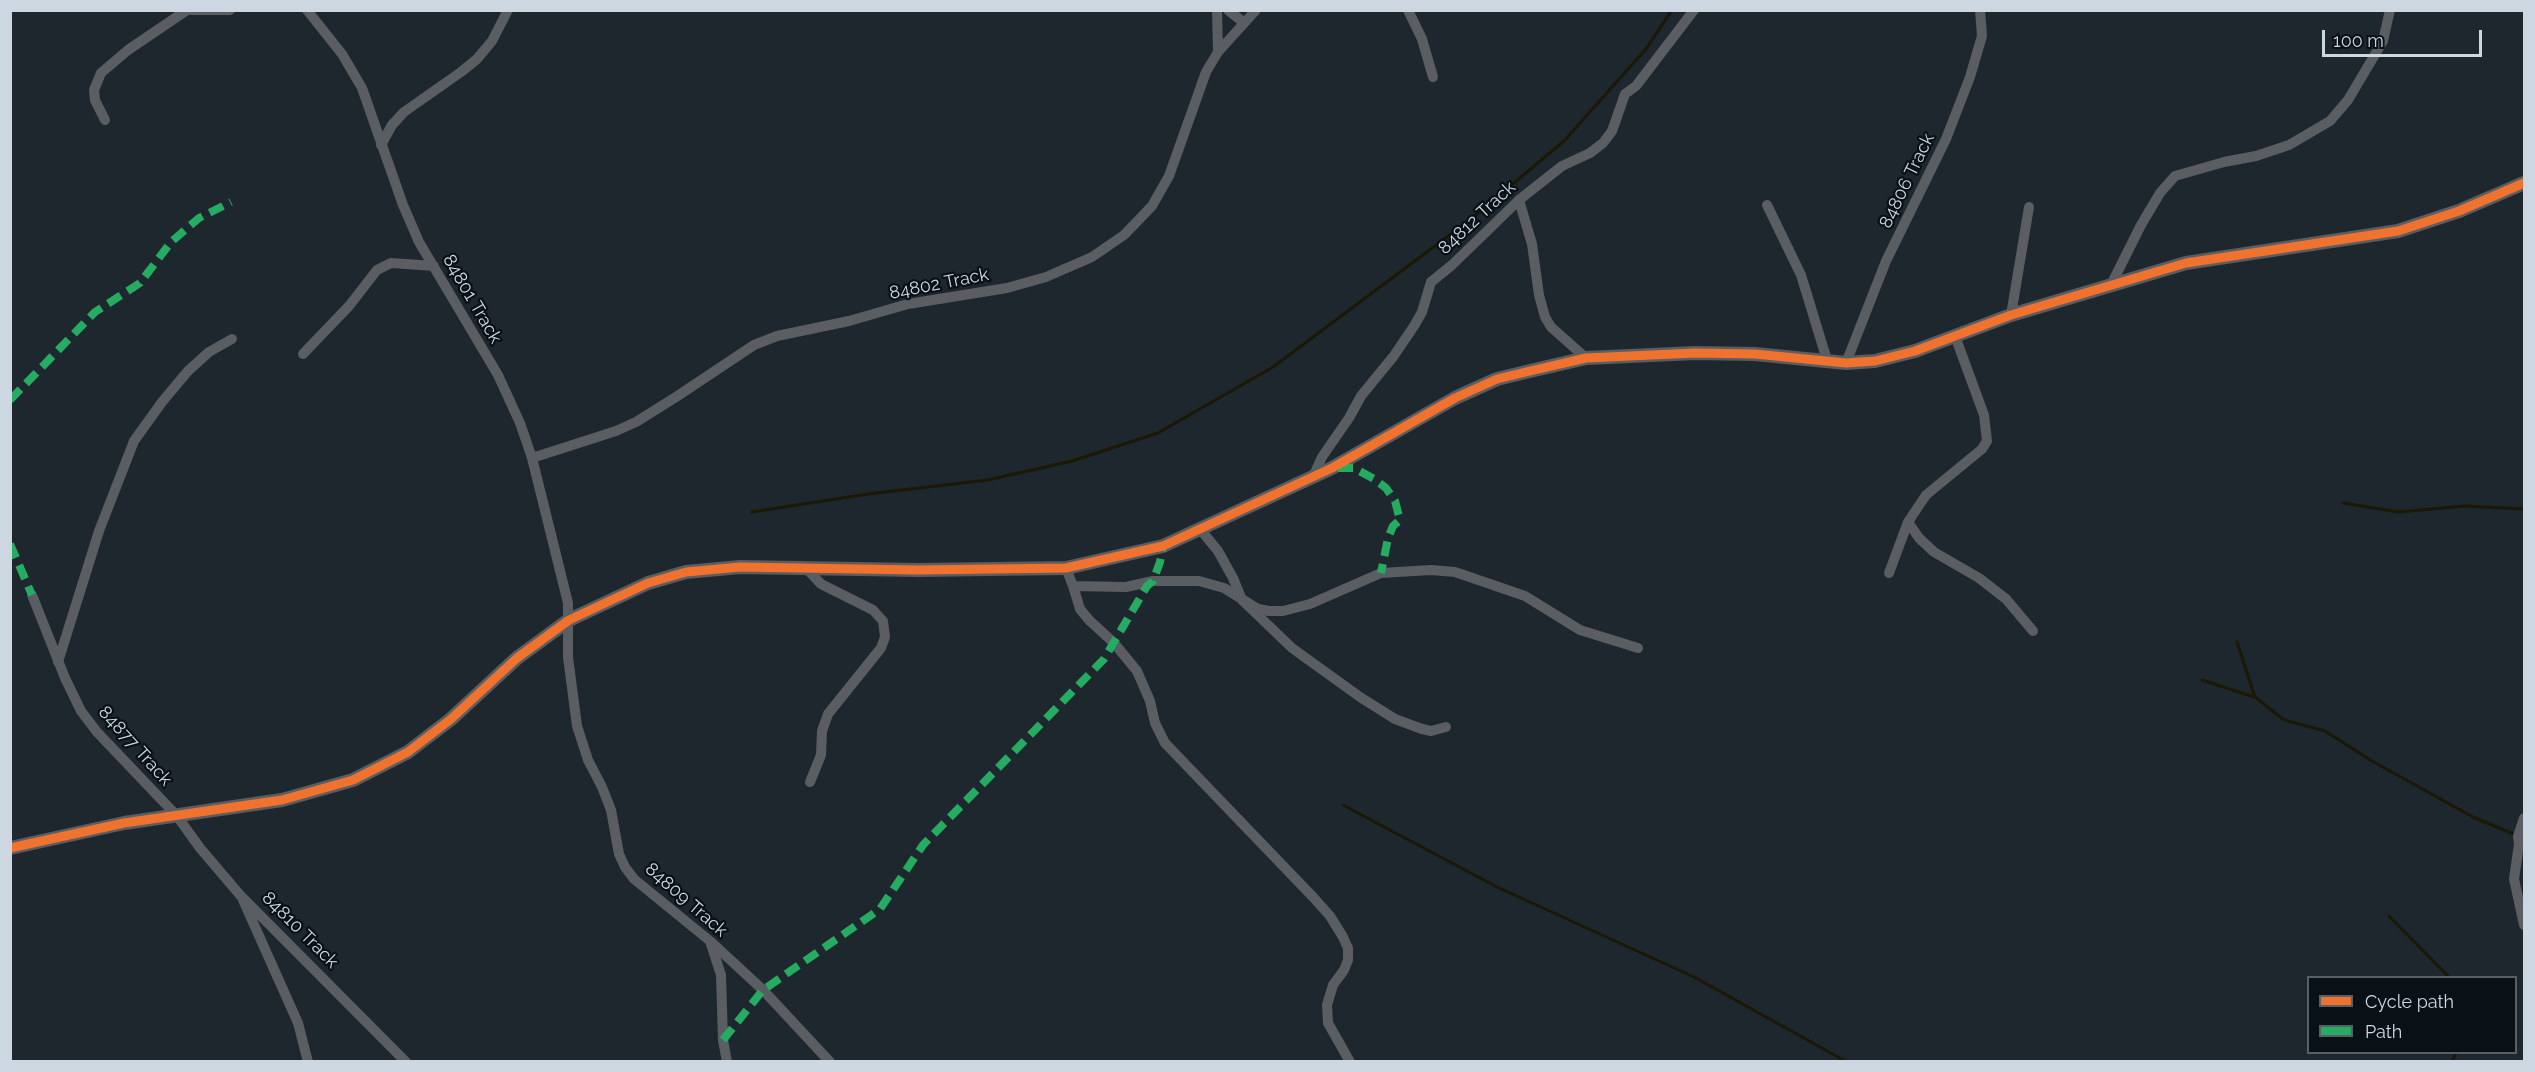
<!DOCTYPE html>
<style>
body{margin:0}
#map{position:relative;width:2535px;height:1072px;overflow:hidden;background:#1e272e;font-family:Raleway,sans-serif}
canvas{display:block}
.frame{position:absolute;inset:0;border:12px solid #cdd7e1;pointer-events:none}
.legend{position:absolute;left:2307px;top:976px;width:210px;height:78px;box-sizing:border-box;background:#091016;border:2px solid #576067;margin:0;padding:8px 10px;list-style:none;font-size:18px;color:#cdd7e1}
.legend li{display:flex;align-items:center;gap:12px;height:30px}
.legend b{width:30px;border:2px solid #576067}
.scale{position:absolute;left:2322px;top:30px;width:160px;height:27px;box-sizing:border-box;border:3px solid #cdd7e1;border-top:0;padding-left:8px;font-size:18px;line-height:21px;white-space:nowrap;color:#cdd7e1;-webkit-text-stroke:4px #091016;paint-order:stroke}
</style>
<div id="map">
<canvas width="2535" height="1072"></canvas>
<div class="frame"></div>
<ul class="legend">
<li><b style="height:8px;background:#ef722f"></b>Cycle path</li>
<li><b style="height:8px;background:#26ab63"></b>Path</li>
</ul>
<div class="scale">100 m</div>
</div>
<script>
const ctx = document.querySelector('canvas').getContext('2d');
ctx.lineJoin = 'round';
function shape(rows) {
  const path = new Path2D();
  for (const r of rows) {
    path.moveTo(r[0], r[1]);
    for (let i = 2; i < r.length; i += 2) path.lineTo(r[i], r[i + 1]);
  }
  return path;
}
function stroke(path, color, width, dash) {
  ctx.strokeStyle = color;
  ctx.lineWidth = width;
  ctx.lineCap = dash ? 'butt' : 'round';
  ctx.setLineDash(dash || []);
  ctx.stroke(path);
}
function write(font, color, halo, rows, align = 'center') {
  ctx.font = font + ' Raleway,sans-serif';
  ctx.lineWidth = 4.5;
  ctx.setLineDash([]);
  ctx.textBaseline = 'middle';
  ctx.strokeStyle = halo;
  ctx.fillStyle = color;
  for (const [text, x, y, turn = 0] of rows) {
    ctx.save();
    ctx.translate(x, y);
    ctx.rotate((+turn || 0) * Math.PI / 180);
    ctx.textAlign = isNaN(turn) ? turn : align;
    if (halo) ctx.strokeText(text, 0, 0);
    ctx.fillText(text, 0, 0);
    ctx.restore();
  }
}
const stream = shape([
 [2343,503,2398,512,2465,506,2524,509],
 [752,512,868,494,988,480,1072,461,1158,433,1273,367,1471,219,1564,141,1646,49,1672,10],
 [2237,642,2255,697,2284,720,2325,731,2372,761,2473,817,2516,835],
 [2202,680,2254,697],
 [1343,805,1497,887,1694,977,1847,1062],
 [2389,916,2450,978],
 [2452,1062,2456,1052]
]);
const minor = shape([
 [191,10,230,10],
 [307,10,342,54,362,88,403,205,419,242,498,375,520,423,532,458,568,603,568,657,577,726,588,760,602,787,611,810,619,854,625,867,634,879,710,941,763,990,830,1062],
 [1228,10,1243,22],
 [1408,10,1422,39,1433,77],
 [1218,52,1256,10],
 [105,120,95,100,94,90,101,73,128,50,187,10],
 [381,145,392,125,404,112,461,72,477,59,492,41,508,10],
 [1519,200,1532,244,1539,295,1545,317,1551,327,1586,358],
 [1767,205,1801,275,1827,360],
 [2112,283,2141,225,2160,193,2175,176,2224,162,2256,156,2289,145,2330,121,2348,100,2383,41,2390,10],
 [2011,315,2029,207],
 [303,354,349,306,377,270,391,263,434,266],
 [1846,363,1886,261,1946,139,1970,77,1982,36,1980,10],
 [532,458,616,431,636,422,676,397,754,345,777,336,849,321,908,304,1007,288,1046,277,1092,257,1124,235,1152,206,1169,176,1206,72,1218,52,1217,10],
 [1313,477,1322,457,1349,418,1361,396,1393,357,1414,326,1422,312,1431,282,1452,265,1519,200,1562,166,1590,153,1603,143,1612,131,1625,94,1636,86,1694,10],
 [1908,522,1919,538,1934,552,1979,578,2006,599,2033,631],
 [1200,529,1218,551,1233,578,1242,600,1292,648,1360,697,1395,719,1422,729,1431,731,1446,727],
 [806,568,821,584,873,610,883,621,885,637,881,648,828,714,822,731,821,755,810,782],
 [1066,568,1073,586,1126,587,1153,581,1199,581,1224,588,1258,609,1269,611,1283,611,1310,604,1381,573,1431,570,1455,572,1525,596,1580,630,1638,648],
 [1889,573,1908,522,1926,495,1982,449,1987,441,1984,415,1955,336],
 [1073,586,1080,609,1089,620,1114,643,1137,671,1150,701,1155,723,1165,743,1313,897,1330,916,1343,937,1348,948,1348,960,1344,970,1333,985,1327,1005,1328,1023,1350,1062],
 [32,595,65,678,81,711,97,732,177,816,200,848,240,895,406,1062],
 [58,662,99,531,134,441,162,402,188,371,209,352,232,339],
 [2524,818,2518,836,2519,844,2514,879,2524,925],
 [243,900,298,1023,308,1062],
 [711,944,721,975,723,1040,727,1062]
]);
const tertiary = shape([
 [10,848,124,823,282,800,353,780,408,752,451,719,517,658,569,620,648,583,686,572,740,567,918,570,1066,568,1163,546,1332,468,1455,398,1497,379,1530,371,1586,358,1695,353,1755,354,1846,363,1875,361,1915,351,2011,315,2186,263,2398,231,2459,211,2524,183]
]);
const quiet = shape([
 [10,400,95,312,140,283,171,242,199,218,231,202],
 [1338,468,1354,468,1374,479,1386,488,1395,501,1400,520,1393,526,1388,538,1381,573],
 [10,544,32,595],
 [723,1040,763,990,880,909,923,845,1104,659,1147,586,1153,581,1160,562,1163,546]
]);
const cycleway = shape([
 [10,848,124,823,282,800,353,780,408,752,451,719,517,658,569,620,648,583,686,572,740,567,918,570,1066,568,1163,546,1332,468,1455,398,1497,379,1530,371,1586,358,1695,353,1755,354,1846,363,1875,361,1915,351,2011,315,2186,263,2398,231,2459,211,2524,183]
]);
const streetNames = [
 ["84806 Track",1907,181,-64],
 ["84812 Track",1477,218,-43],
 ["84802 Track",939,284,-11],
 ["84801 Track",472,299,60],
 ["84877 Track",135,746,48],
 ["84809 Track",686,900,41],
 ["84810 Track",300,930,45]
];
stroke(stream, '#1b1804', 3);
stroke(minor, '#5a5d61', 10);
stroke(tertiary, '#5a5d61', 14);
stroke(quiet, '#26ab63', 8, [15, 8]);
stroke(cycleway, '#ef722f', 9);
write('18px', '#cdd7e1', '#091016', streetNames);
</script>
